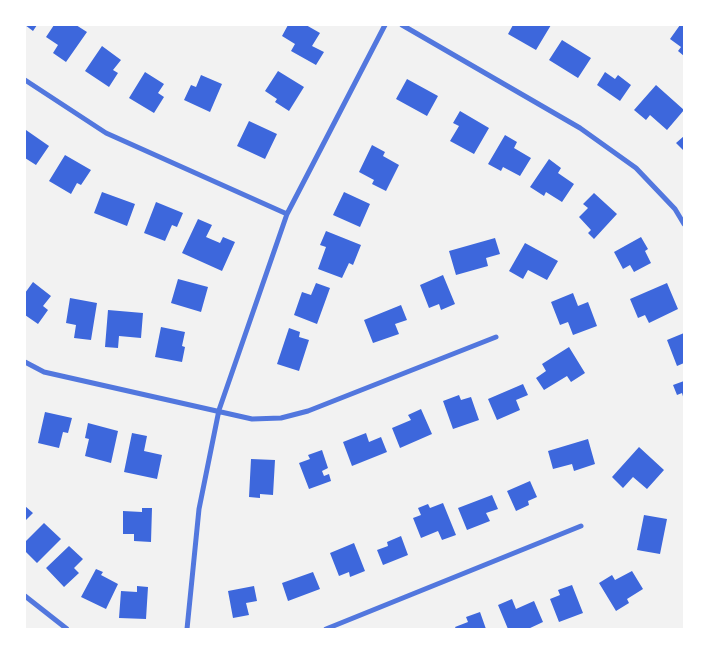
<!DOCTYPE html>
<style>
body{margin:0}
#map{position:relative;width:709px;height:654px;overflow:hidden;background:#f2f2f2;font-family:Karla,sans-serif}
canvas{display:block}
.frame{position:absolute;inset:0;border:26px solid #fff;pointer-events:none}
</style>
<div id="map">
<canvas width="709" height="654"></canvas>
<div class="frame"></div>
</div>
<script>
const ctx = document.querySelector('canvas').getContext('2d');
ctx.lineJoin = 'round';
function fillPath(path, color) {
  ctx.fillStyle = color;
  ctx.fill(path, 'evenodd');
}
function shape(rows) {
  const path = new Path2D();
  for (const r of rows) {
    path.moveTo(r[0], r[1]);
    for (let i = 2; i < r.length; i += 2) path.lineTo(r[i], r[i + 1]);
  }
  return path;
}
function stroke(path, color, width, dash) {
  ctx.strokeStyle = color;
  ctx.lineWidth = width;
  ctx.lineCap = dash ? 'butt' : 'round';
  ctx.setLineDash(dash || []);
  ctx.stroke(path);
}
const building = shape([
 [25,25,37,25,33,31],
 [54,25,76,25,87,32,66,62,53,53,58,45,46,37],
 [288,25,306,25,320,33,312,46,324,52,316,65,291,51,295,44,282,36],
 [513,25,519,26,519,25,551,25,536,50,508,34],
 [680,25,684,25,684,56,678,51,681,47,670,39],
 [562,40,591,58,578,78,549,60],
 [102,46,121,60,113,70,118,73,109,87,85,71],
 [278,71,304,87,289,111,275,102,277,99,265,91],
 [145,72,164,84,158,93,164,97,154,113,129,98],
 [605,72,615,79,618,75,631,85,620,101,597,85],
 [201,75,222,84,210,112,184,100,191,85,196,87],
 [407,79,438,96,427,116,396,99],
 [656,85,684,110,667,130,650,115,646,120,634,110],
 [460,111,489,128,474,154,450,141,459,126,453,123],
 [249,121,277,134,265,159,237,146],
 [26,130,49,146,36,165,25,158],
 [505,135,517,142,514,148,531,158,520,176,503,167,501,171,488,164],
 [684,136,684,151,676,143],
 [372,145,385,152,383,156,399,165,386,191,372,184,374,180,359,172],
 [65,155,91,170,81,185,77,183,71,194,49,181],
 [549,159,561,168,558,173,574,184,562,202,546,192,544,196,530,187],
 [102,192,135,204,127,226,94,213],
 [344,192,370,204,360,227,333,215],
 [594,193,617,214,594,239,588,233,591,230,579,217,588,208,583,204],
 [156,202,183,213,177,227,172,225,165,241,144,233],
 [198,219,212,225,206,237,220,243,223,237,235,242,222,271,182,253],
 [326,231,361,245,353,265,349,263,342,278,318,269,326,247,320,245],
 [641,237,648,249,645,251,651,263,634,272,630,265,623,269,614,252],
 [495,238,500,254,486,258,488,266,456,275,449,251],
 [525,243,558,261,547,280,528,270,523,279,509,271],
 [443,275,455,304,441,310,439,304,429,308,420,285],
 [178,279,208,287,201,312,171,303],
 [33,282,51,296,43,306,48,310,38,324,25,315,25,293],
 [316,283,330,288,317,324,294,315,302,292,311,295],
 [667,283,678,309,649,323,645,315,638,318,630,299],
 [573,293,578,306,588,302,597,326,573,335,568,322,560,325,551,302],
 [70,298,97,303,91,340,74,338,76,325,66,323],
 [401,305,407,320,395,324,399,334,373,343,364,320],
 [108,310,143,313,141,338,119,336,118,348,105,347],
 [161,327,185,332,182,346,185,347,182,362,155,357],
 [289,328,300,332,299,337,309,340,299,371,277,364],
 [684,333,684,363,677,366,667,340],
 [569,347,585,373,571,382,567,376,544,390,536,378,546,371,542,364],
 [684,381,684,400,682,393,677,395,673,385],
 [523,384,528,395,516,400,520,410,497,420,488,399],
 [459,395,461,400,471,397,479,420,453,429,443,401],
 [421,409,432,434,400,448,392,428,411,420,408,415],
 [45,412,72,418,68,433,63,432,59,448,38,443],
 [88,423,118,431,111,463,85,456,89,439,85,438],
 [132,433,147,436,144,451,162,455,157,479,124,472],
 [366,433,369,442,381,437,387,452,352,466,343,442],
 [588,439,595,464,574,471,572,464,553,469,548,451],
 [639,447,664,470,647,489,633,477,623,488,612,477],
 [322,450,328,468,322,471,324,476,329,474,331,481,309,489,299,463,310,459,308,455],
 [251,459,275,460,273,495,260,494,260,498,249,497],
 [530,481,537,497,528,501,529,505,516,511,507,491],
 [492,495,498,509,486,513,490,521,467,530,458,508],
 [443,503,456,535,442,540,438,531,421,538,413,518,421,515,418,508,428,504,430,508],
 [25,506,33,513,25,521],
 [142,508,152,508,151,542,134,541,134,534,123,534,123,511,142,512],
 [644,515,667,519,660,554,637,550],
 [44,523,61,539,37,563,25,551,25,542],
 [401,536,408,555,383,565,377,550,388,546,387,542],
 [354,543,365,571,350,577,349,572,339,576,330,553],
 [69,546,83,559,74,568,79,573,64,587,46,568],
 [96,569,103,572,101,575,118,584,106,609,81,597],
 [632,571,643,589,627,599,629,603,616,611,599,583,612,575,615,580],
 [313,572,320,589,288,601,282,583],
 [572,585,583,613,559,622,550,599,560,595,558,590],
 [137,586,148,587,146,619,119,618,121,591,137,592],
 [254,586,257,601,246,603,249,615,233,618,228,591],
 [512,599,516,609,534,601,543,622,528,629,508,629,498,605],
 [480,612,486,629,456,629,455,627,468,622,466,617]
]);
const minor = shape([
 [402,25,580,128,636,168,675,209,684,224],
 [25,80,106,133,287,214],
 [25,362,44,372,252,419,281,418,308,411,496,337],
 [25,596,67,629],
 [187,629,199,509,219,410,287,214,385,25],
 [326,629,581,526]
]);
fillPath(building, '#3d67dc');
stroke(minor, '#5277de', 5);
</script>
